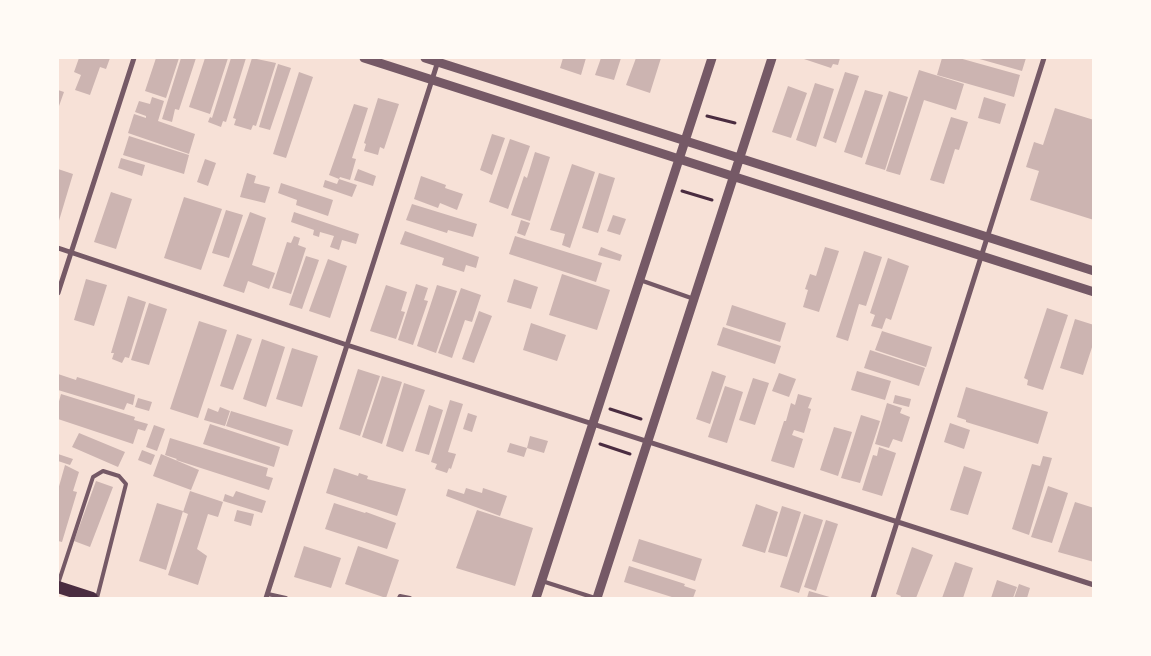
<!DOCTYPE html>
<style>
body{margin:0}
#map{position:relative;width:1151px;height:656px;overflow:hidden;background:#f7e1d7;font-family:Helvetica,sans-serif}
canvas{display:block}
.frame{position:absolute;inset:0;border:59px solid #fffaf5;pointer-events:none}
</style>
<div id="map">
<canvas width="1151" height="656"></canvas>
<div class="frame"></div>
</div>
<script>
const ctx = document.querySelector('canvas').getContext('2d');
ctx.lineJoin = 'round';
function fillPath(path, color) {
  ctx.fillStyle = color;
  ctx.fill(path, 'evenodd');
}
function shape(rows) {
  const path = new Path2D();
  for (const r of rows) {
    path.moveTo(r[0], r[1]);
    for (let i = 2; i < r.length; i += 2) path.lineTo(r[i], r[i + 1]);
  }
  return path;
}
function stroke(path, color, width, dash) {
  ctx.strokeStyle = color;
  ctx.lineWidth = width;
  ctx.lineCap = dash ? 'butt' : 'round';
  ctx.setLineDash(dash || []);
  ctx.stroke(path);
}
const building = shape([
 [79,58,110,58,106,69,100,67,90,95,75,90,81,75,74,72],
 [156,58,179,58,166,98,145,91],
 [181,58,196,58,179,110,175,109,172,122,162,119],
 [205,58,228,58,210,114,189,107],
 [231,58,246,58,226,122,223,121,221,127,208,122,210,117,212,118],
 [252,58,276,63,256,126,253,125,251,130,234,125,236,119,233,118],
 [563,58,586,58,581,75,560,68],
 [601,58,621,58,614,80,595,75],
 [636,58,661,58,650,93,626,85],
 [801,58,840,58,838,65,833,64,831,68],
 [942,58,959,58,1020,75,1014,97,937,75],
 [976,58,1026,58,1022,71],
 [278,64,291,68,270,130,259,127],
 [919,70,964,84,956,110,924,100,900,175,886,171],
 [299,72,313,77,286,158,273,154],
 [845,72,859,76,836,143,823,138],
 [815,83,834,89,816,147,796,140],
 [788,86,807,93,791,138,772,132],
 [58,90,64,92,59,106,58,106],
 [865,90,883,95,862,158,844,152],
 [889,91,908,97,885,170,865,164],
 [152,97,164,101,158,121,195,134,189,154,128,133,134,114,146,118,146,116,135,112,139,101,150,104],
 [984,97,1006,104,1000,124,978,118],
 [378,98,399,104,384,149,380,147,378,155,364,151,366,144,364,143],
 [354,104,368,108,352,158,356,159,350,180,340,177,339,179,329,175],
 [1055,108,1094,120,1094,220,1030,200,1039,171,1026,167,1034,142,1043,145],
 [951,117,968,122,959,150,955,149,944,184,930,180],
 [492,134,505,138,492,175,480,170],
 [129,136,189,155,184,174,123,155],
 [510,139,530,146,508,209,489,202],
 [535,152,550,157,530,221,511,215,524,176,527,178],
 [121,158,145,165,142,176,118,168],
 [205,159,216,163,208,186,197,182],
 [572,164,595,172,570,248,562,245,565,234,550,230],
 [58,169,73,174,58,224],
 [358,169,376,176,373,186,354,180],
 [247,173,256,176,254,183,270,187,265,203,240,197],
 [599,173,615,178,598,233,582,228],
 [421,176,446,185,445,188,463,194,457,210,440,203,438,208,414,199],
 [339,179,357,185,352,197,323,187,325,180,337,184],
 [281,183,333,200,328,216,296,205,297,200,278,193],
 [111,192,132,199,116,249,94,242],
 [184,197,222,209,201,270,164,258],
 [412,204,477,224,473,237,448,230,447,233,406,220],
 [226,210,243,215,229,258,212,253],
 [250,212,266,218,252,265,275,273,269,289,248,281,244,293,223,286],
 [294,212,359,234,356,244,342,240,339,250,330,247,334,236,320,232,319,237,313,235,314,230,291,222],
 [613,215,626,219,620,235,607,231],
 [521,220,530,223,525,236,517,233],
 [405,231,479,257,476,268,466,265,464,272,442,265,444,258,400,244],
 [294,236,300,238,298,245,306,248,291,294,272,288,287,242,291,243],
 [515,236,602,263,596,282,509,254],
 [601,247,622,255,620,261,598,255],
 [825,247,839,251,819,312,803,307,808,290,805,289,810,274,816,276],
 [864,251,882,257,866,306,859,304,848,341,836,337],
 [306,256,319,260,302,309,289,305],
 [888,258,909,266,891,320,886,318,882,329,871,326,875,315,870,313],
 [328,259,347,266,330,318,309,311],
 [562,274,610,290,597,330,549,315],
 [86,279,107,285,94,326,74,320],
 [514,279,538,287,531,309,507,302],
 [416,284,428,288,424,300,428,301,413,345,398,340],
 [386,285,407,292,401,311,405,312,396,339,370,331],
 [437,285,457,291,436,353,417,346],
 [461,288,481,295,472,322,465,320,452,358,438,353],
 [128,296,146,302,129,358,125,357,122,363,112,359,114,353,111,353],
 [149,303,167,309,149,365,131,360],
 [732,305,786,323,780,342,726,325],
 [1047,308,1068,315,1043,390,1027,385,1028,380,1024,378],
 [479,311,492,316,474,363,462,359],
 [1075,319,1094,325,1094,341,1083,375,1060,368],
 [199,321,227,330,198,418,170,409],
 [531,323,566,335,557,361,523,350],
 [723,327,781,346,775,364,717,345],
 [882,331,932,347,926,367,875,350],
 [237,334,252,339,233,390,220,386],
 [262,339,285,347,266,407,243,399],
 [292,348,318,356,302,407,276,399],
 [870,350,925,368,919,386,864,368],
 [358,369,380,376,360,436,339,429],
 [712,371,726,376,710,424,696,419],
 [857,371,891,381,885,400,851,390],
 [779,373,796,379,789,397,772,391],
 [58,374,76,380,77,377,135,395,133,405,127,403,124,410,58,390],
 [382,376,402,382,382,444,362,437],
 [753,378,769,383,755,425,739,420],
 [404,383,425,390,403,452,386,446],
 [725,386,743,392,727,443,708,437],
 [966,387,1048,412,1038,444,966,422,966,420,957,417],
 [61,394,135,417,134,420,148,424,145,431,138,429,133,444,58,419,58,405],
 [798,394,812,398,808,408,811,409,804,433,794,430,792,435,803,439,794,468,771,461,784,421,786,421,791,403,795,405],
 [895,395,911,399,909,407,893,403],
 [138,398,152,402,149,411,135,407],
 [450,400,463,404,448,452,456,454,451,469,449,468,447,473,435,469,437,464,431,462],
 [887,403,902,408,900,413,910,417,902,442,893,439,889,448,875,444],
 [429,405,443,410,429,455,415,451],
 [220,407,230,411,225,426,204,420,208,408,218,412],
 [231,411,293,430,288,446,226,426],
 [468,413,477,416,472,432,463,429],
 [861,415,880,421,860,483,841,478],
 [950,423,970,430,964,449,944,442],
 [210,424,280,447,274,467,203,444],
 [154,425,165,429,157,451,146,447],
 [834,427,852,432,838,476,820,470],
 [79,433,125,452,118,467,72,447],
 [530,436,548,441,544,453,527,448],
 [170,438,268,468,266,476,273,478,269,490,176,460,177,459,165,455],
 [510,443,527,448,524,457,507,452],
 [879,447,896,453,882,496,862,490,873,455,877,456],
 [142,450,155,455,151,465,138,460],
 [58,454,73,459,70,465,58,461],
 [161,454,199,470,191,490,153,476],
 [1043,456,1052,458,1029,535,1012,529,1032,464,1040,466],
 [65,465,79,472,73,491,77,492,62,542,58,541,58,490],
 [964,466,982,472,968,515,950,510],
 [334,468,358,476,359,473,368,476,367,479,406,489,397,516,326,493],
 [96,481,113,487,90,547,74,541],
 [1048,486,1068,493,1052,543,1031,537],
 [466,488,482,493,483,488,507,496,500,516,446,496,448,489,464,494],
 [190,491,223,502,218,517,208,514,197,549,207,556,198,585,168,575,188,514,183,512],
 [236,491,266,501,262,513,223,501,225,494,233,497],
 [1075,502,1094,508,1094,562,1058,552],
 [157,503,183,511,166,570,139,561],
 [334,503,365,513,366,512,396,523,387,549,325,529],
 [756,504,778,512,765,553,742,546],
 [782,506,801,512,787,557,768,552],
 [237,510,254,514,251,526,234,521],
 [477,510,533,528,515,586,456,568],
 [804,514,823,520,799,593,780,587],
 [826,520,838,524,816,591,804,587],
 [639,539,702,559,695,581,632,561],
 [304,546,341,558,331,588,294,577],
 [358,546,399,560,386,598,345,584],
 [912,547,933,555,916,598,900,598,901,596,896,594],
 [955,562,973,568,963,598,942,598],
 [629,566,685,584,684,586,696,590,693,598,675,598,624,582],
 [997,580,1017,587,1013,598,991,598],
 [1019,584,1030,588,1027,598,1014,598],
 [809,591,833,598,807,598]
]);
const path = shape([
 [707,116,735,123],
 [682,191,712,200],
 [610,409,641,419],
 [600,444,630,454]
]);
const service = shape([
 [640,280,694,299],
 [542,581,595,598],
 [58,584,93,477,103,471,119,476,126,484,97,598],
 [268,594,286,598],
 [399,598,400,596,410,598]
]);
const minor = shape([
 [58,248,347,345,1094,585],
 [58,293,134,58],
 [266,598,439,58],
 [873,598,1044,58]
]);
const tertiary = shape([
 [364,58,1094,292],
 [425,58,1094,271],
 [536,598,712,58],
 [597,598,772,58]
]);
const primary = shape([
 [58,587,92,598]
]);
fillPath(building, '#ccb4b1');
stroke(path, '#4a2c40', 3);
stroke(service, '#755966', 4);
stroke(minor, '#755966', 5);
stroke(tertiary, '#755966', 9);
stroke(primary, '#4a2c40', 12);
</script>
